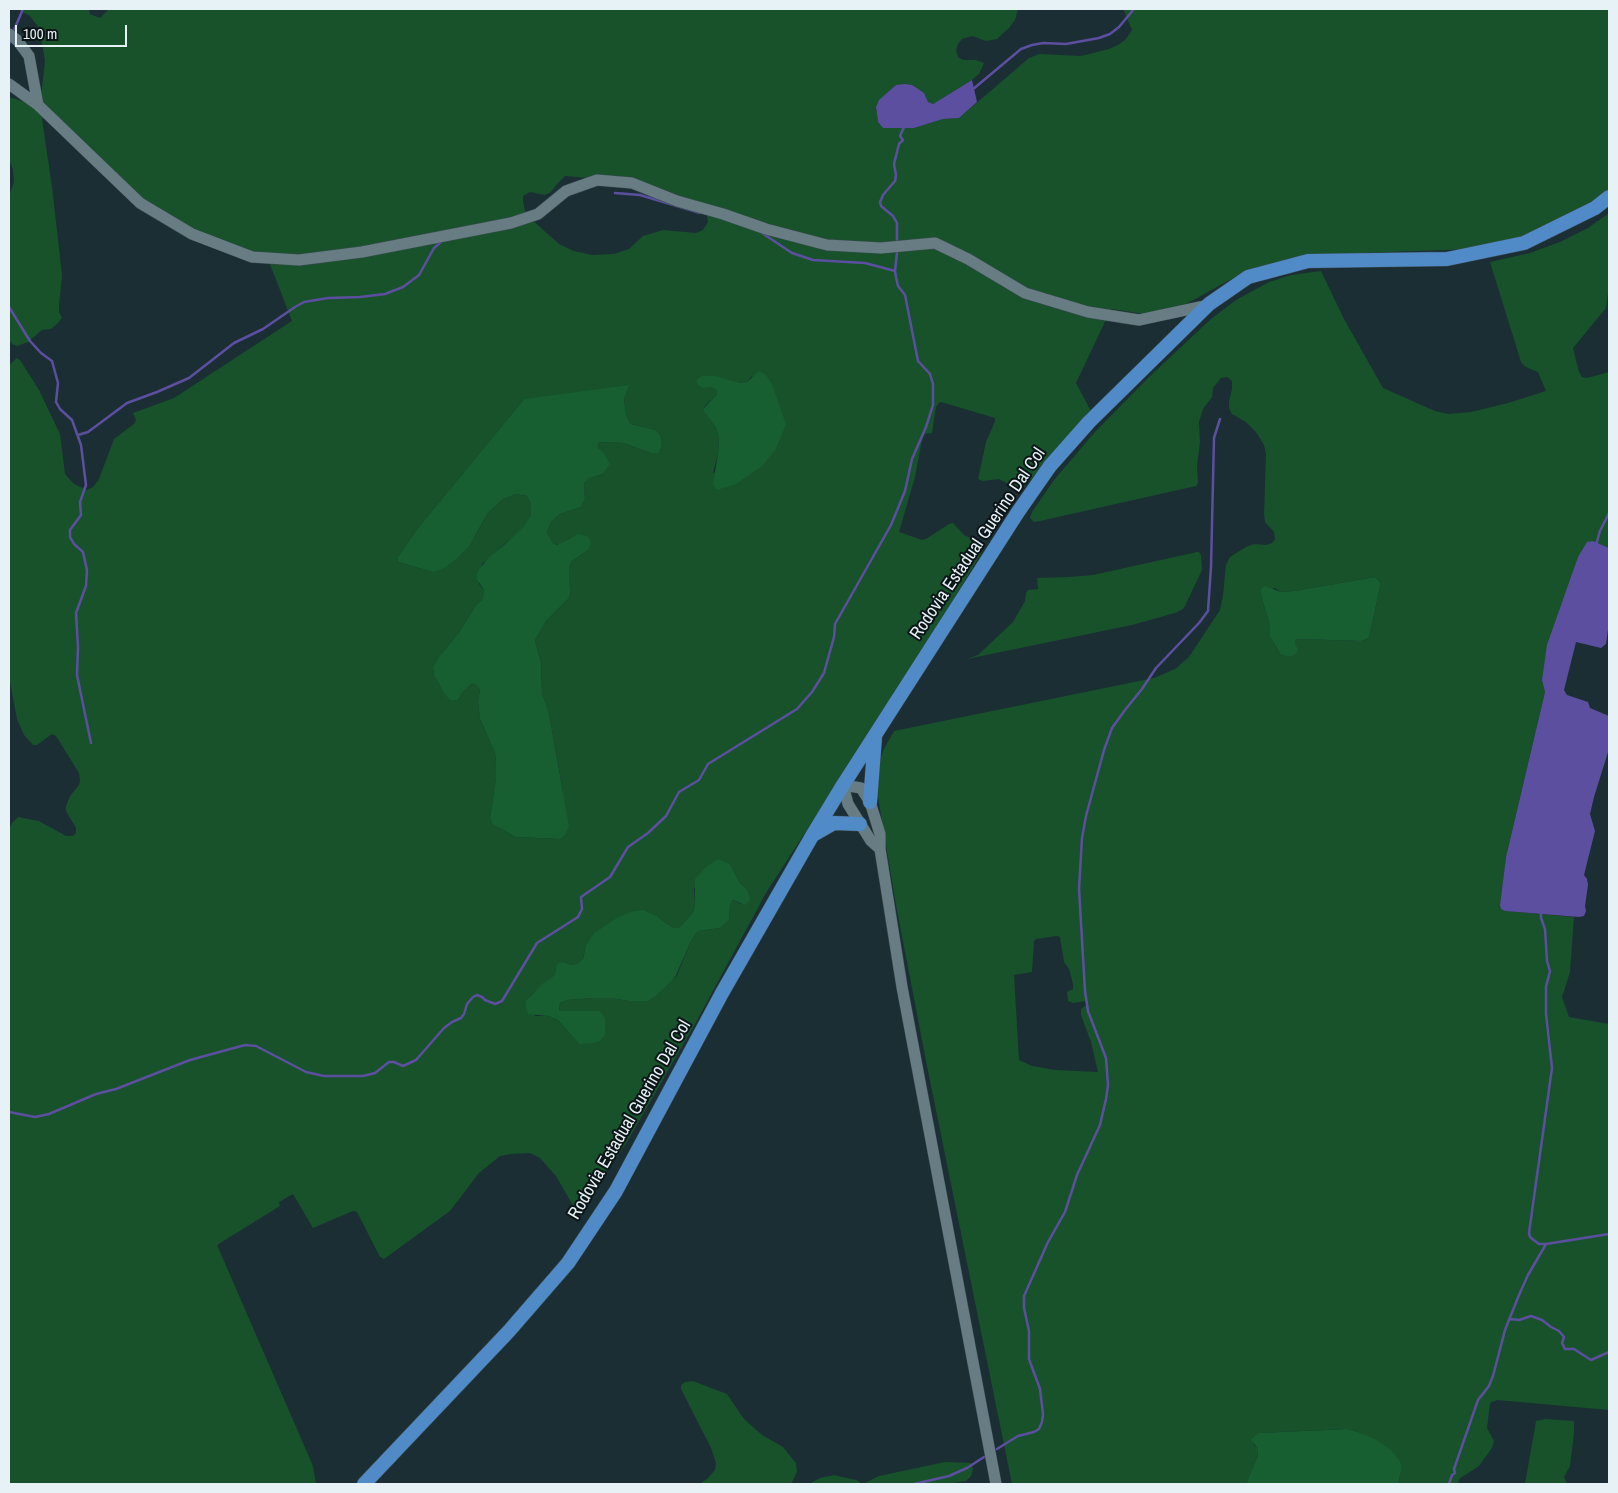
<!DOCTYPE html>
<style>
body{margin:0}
#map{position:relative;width:1618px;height:1493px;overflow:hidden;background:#1b2e34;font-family:"Archivo Narrow",sans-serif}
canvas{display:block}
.frame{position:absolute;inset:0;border:10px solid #e7f2f6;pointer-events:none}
.scale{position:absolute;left:15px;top:25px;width:112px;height:22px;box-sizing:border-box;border:2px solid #e7f2f6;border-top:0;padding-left:6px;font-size:15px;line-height:18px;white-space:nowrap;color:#e7f2f6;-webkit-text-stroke:4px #0c1517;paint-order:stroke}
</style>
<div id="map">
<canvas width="1618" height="1493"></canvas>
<div class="frame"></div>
<div class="scale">100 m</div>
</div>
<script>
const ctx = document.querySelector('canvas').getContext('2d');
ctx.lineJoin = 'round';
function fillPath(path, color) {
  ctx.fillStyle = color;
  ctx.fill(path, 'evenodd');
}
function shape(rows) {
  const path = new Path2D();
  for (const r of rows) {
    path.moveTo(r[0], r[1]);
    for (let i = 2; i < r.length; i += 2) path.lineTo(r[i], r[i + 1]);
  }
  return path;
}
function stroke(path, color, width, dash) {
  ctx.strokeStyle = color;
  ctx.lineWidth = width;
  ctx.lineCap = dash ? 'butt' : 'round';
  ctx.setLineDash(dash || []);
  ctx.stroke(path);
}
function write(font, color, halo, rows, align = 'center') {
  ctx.font = font + ' "Archivo Narrow",sans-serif';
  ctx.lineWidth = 4;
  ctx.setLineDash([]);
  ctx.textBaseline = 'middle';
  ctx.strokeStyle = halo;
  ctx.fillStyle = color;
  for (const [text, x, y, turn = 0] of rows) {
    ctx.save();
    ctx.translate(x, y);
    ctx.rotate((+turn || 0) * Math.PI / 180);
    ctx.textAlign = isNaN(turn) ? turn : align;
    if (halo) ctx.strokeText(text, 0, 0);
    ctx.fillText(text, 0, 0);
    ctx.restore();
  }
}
const green = shape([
 [17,9,89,9,90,14,100,18,109,9,1018,9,1015,20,1009,28,997,39,986,41,972,36,962,39,958,44,956,50,958,57,963,60,976,60,984,63,979,74,972,80,933,104,928,102,924,93,896,85,880,100,876,107,878,122,883,128,914,128,943,119,959,118,1029,58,1039,54,1081,56,1109,49,1118,45,1125,40,1132,30,1123,9,1609,9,1609,199,1558,229,1470,249,1360,253,1291,259,1244,272,1186,304,1151,315,1111,309,1076,383,1092,413,1037,473,1020,490,999,479,983,481,978,479,986,442,995,421,995,418,941,402,939,403,936,407,932,433,925,434,922,440,915,477,899,532,922,540,926,539,949,524,953,523,964,535,973,539,982,552,923,650,766,893,695,1024,627,1142,599,1182,575,1209,556,1176,540,1158,530,1153,511,1154,500,1156,479,1173,450,1211,384,1259,380,1257,357,1212,353,1211,313,1228,293,1194,279,1202,280,1206,217,1245,313,1466,316,1484,9,1484,9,829,12,823,18,817,39,821,66,836,73,836,76,833,76,828,66,811,66,806,70,796,79,785,80,780,79,773,56,736,52,734,37,745,33,745,24,735,17,719,9,677,9,365,17,358,20,360,39,390,60,434,65,474,74,484,87,490,93,487,99,479,114,439,134,424,136,420,133,413,174,398,292,321,268,259,223,246,149,203,43,117,42,119,52,187,62,275,59,306,59,312,62,318,57,324,51,329,42,330,28,342,17,346,12,344,9,340,9,196,14,182,13,170,9,159,9,97,32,104,41,97,45,60,39,28,30,16],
 [565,176,588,178,618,176,627,178,706,212,708,222,703,230,696,233,663,230,643,236,629,249,614,254,592,255,574,251,559,244,531,219,525,211,523,202,523,196,530,192,545,195,550,193,558,183],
 [752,376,779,439,776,449,713,473,718,454,719,438,716,428,704,412,704,407,717,394,716,390,711,387,730,381,740,383,747,382],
 [624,398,626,415,631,424,656,430,661,437,662,446,659,453,651,453,623,443,599,442,598,448,609,464,603,474,588,478,584,483,585,499,581,507,560,514,551,522,547,534,553,543,558,545,570,538,588,550,572,561,569,569,569,581,571,591,569,598,547,620,535,640,541,663,542,693,549,713,563,791,560,839,516,837,492,824,490,818,496,778,496,763,495,753,480,719,478,701,480,690,477,684,472,683,463,692,458,700,443,692,434,675,433,667,438,658,460,631,476,605,482,600,484,590,479,584,482,564,526,525,531,515,531,504,527,496,516,494,503,499,488,513,475,536,433,572,398,562,397,558,418,528,524,399],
 [730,864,740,883,747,889,741,904,733,900,730,904,729,919,720,928,698,931,692,939,677,975,672,981,656,996,648,1001,629,1001,611,998,593,998,568,1000,560,1003,559,1011,579,1044,558,1020,548,1016,535,1016,530,996,551,978,555,974,556,967,564,962,571,965,577,964,583,959,586,945,658,917,673,928,679,928,693,912,695,905,694,888],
 [1609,213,1609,285,1606,308,1573,348,1579,372,1582,377,1587,378,1609,372,1609,548,1593,541,1578,557,1568,589,1542,680,1545,692,1506,857,1500,905,1505,911,1574,917,1570,972,1562,997,1569,1017,1609,1024,1609,1410,1497,1400,1490,1403,1487,1428,1494,1441,1492,1448,1479,1466,1459,1479,1458,1484,1398,1484,1402,1467,1358,1432,1347,1429,1258,1433,1253,1444,1257,1448,1258,1455,1246,1484,1012,1484,926,1061,896,905,878,797,877,781,881,757,884,749,894,731,1154,678,1175,669,1189,657,1220,610,1223,595,1226,565,1230,557,1246,547,1254,544,1266,545,1272,543,1275,539,1274,532,1265,522,1264,513,1266,454,1264,445,1256,432,1246,422,1232,414,1229,408,1229,402,1232,389,1232,381,1227,377,1221,378,1213,388,1212,397,1203,409,1199,422,1200,442,1197,466,1198,483,1196,486,1040,521,1034,522,1030,518,1032,512,1054,480,1094,433,1150,376,1211,319,1236,300,1269,282,1291,275,1321,271,1344,319,1383,388,1435,411,1448,414,1471,412,1508,403,1546,391,1538,372,1526,367,1521,362,1490,262,1530,253,1560,242,1588,228],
 [1375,577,1380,582,1380,587,1369,638,1362,641,1296,639,1290,657,1281,655,1270,637,1270,626,1260,592,1275,588,1281,592,1294,591],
 [1057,936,1060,937,1064,962,1069,969,1073,984,1073,989,1067,992,1068,1001,1073,1003,1086,1001,1086,1005,1081,1009,1081,1015,1091,1042,1098,1072,1055,1070,1032,1066,1019,1060,1014,975,1032,972,1034,941,1036,939],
 [1197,552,1199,552,1201,555,1202,570,1185,606,1183,609,1175,613,1132,625,967,659,978,655,1013,622,1025,601,1026,593,1028,590,1038,589,1037,578,1070,577,1093,575],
 [693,1381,727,1394,744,1419,762,1435,783,1447,796,1463,797,1472,791,1484,700,1484,708,1478,715,1470,716,1463,711,1448,681,1389,681,1385,685,1382],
 [1545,1419,1574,1421,1574,1433,1570,1466,1564,1477,1567,1483,1577,1484,1525,1484,1536,1421],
 [945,1462,971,1463,973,1469,971,1476,966,1481,946,1484,809,1484,820,1478,834,1475,856,1480,863,1484,879,1476]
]);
const forest = shape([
 [759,371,765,374,772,384,786,424,776,449,762,466,736,484,717,490,713,484,718,454,719,438,716,428,704,412,704,408,717,394,716,390,711,387,703,388,697,384,696,380,702,376,716,376,740,383,747,382],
 [629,385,624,398,626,415,631,424,656,430,661,437,662,446,659,453,651,453,623,443,599,442,598,448,603,452,610,464,603,474,589,478,584,483,585,499,581,507,560,514,551,522,547,533,553,543,557,545,578,534,587,536,590,540,591,544,588,550,572,561,569,569,569,581,571,591,569,598,547,620,535,640,541,663,542,693,549,713,569,826,565,835,560,839,516,837,492,824,490,818,496,778,496,763,495,753,480,719,478,701,480,690,477,685,472,683,463,692,458,700,450,700,443,692,434,675,433,667,438,658,460,631,476,605,482,600,484,590,476,578,478,571,488,558,504,545,525,525,531,515,531,504,527,496,516,494,503,499,488,513,469,546,455,560,444,568,433,572,398,562,397,558,418,528,524,399],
 [1375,577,1380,582,1380,587,1369,638,1362,641,1296,639,1295,644,1298,649,1297,653,1290,657,1281,655,1270,637,1270,626,1260,592,1261,589,1265,586,1281,592,1294,591],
 [718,859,730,864,740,883,747,889,750,900,745,905,733,900,730,905,729,920,720,928,698,931,692,939,676,975,672,981,656,996,648,1001,629,1001,611,998,593,998,568,1000,560,1003,559,1011,600,1011,605,1018,605,1035,600,1041,592,1043,579,1044,558,1020,548,1016,528,1014,526,1009,526,1001,542,984,551,978,555,974,556,967,558,963,564,962,571,965,577,964,583,959,586,945,594,933,617,918,630,912,643,910,658,917,673,928,679,928,693,912,695,905,695,879,706,867],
 [1347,1429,1358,1432,1377,1440,1392,1451,1399,1460,1402,1467,1398,1484,1246,1484,1258,1455,1257,1448,1251,1440,1258,1433]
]);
const water = shape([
 [972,80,977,102,959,118,943,119,914,128,883,128,878,122,876,107,879,100,896,85,905,84,912,85,924,93,928,102,933,104],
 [1593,541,1609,548,1609,622,1606,644,1601,648,1576,642,1564,690,1567,695,1588,702,1590,708,1609,716,1609,749,1594,797,1590,814,1595,831,1584,875,1587,879,1588,885,1585,906,1586,911,1584,916,1579,917,1505,911,1501,909,1500,905,1506,857,1545,692,1542,680,1547,645,1578,557,1587,542]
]);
const stream = shape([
 [14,30,23,9],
 [9,44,10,42],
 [972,90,1021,49,1032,45,1043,43,1066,44,1099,38,1110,34,1119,27,1134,9],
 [615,193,640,195,700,213],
 [762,233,792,253,813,260,865,263,895,271],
 [897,240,897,223,893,216,881,206,880,202,883,195,895,181,896,175,894,164,899,144,903,140,900,136,904,127],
 [9,307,30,341,41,353,52,361,58,383,56,402,60,409,72,420,81,445,86,485,80,502,81,515,70,530,70,537,74,544,83,552,87,570,86,586,76,613,78,647,77,675,91,743],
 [78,435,88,432,127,403,157,392,189,378,234,343,263,329,295,307,304,302,328,298,360,297,385,294,403,287,419,275,434,248,441,242],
 [1596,545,1600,531,1609,513],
 [1541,911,1541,918,1545,929,1547,961,1550,971,1546,987,1546,1014,1552,1068,1529,1233,1530,1237,1535,1241,1539,1244,1546,1244,1609,1234],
 [9,1112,35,1117,49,1114,96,1094,116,1089,190,1060,245,1045,256,1046,306,1072,324,1076,363,1076,375,1073,389,1062,394,1062,403,1066,416,1060,444,1028,452,1022,461,1018,464,1014,467,1004,473,997,477,995,482,997,485,1000,495,1004,502,1001,537,943,578,917,582,909,581,897,610,877,628,847,648,833,666,816,679,792,699,780,708,764,797,709,812,692,824,673,834,637,835,624,891,525,905,491,912,459,926,427,933,405,933,384,930,374,918,361,905,295,898,286,896,277,895,271,897,253],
 [1510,1319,1519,1320,1531,1316,1542,1320,1551,1327,1559,1331,1564,1337,1562,1343,1565,1349,1574,1349,1591,1360,1609,1352],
 [997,1449,1018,1436,1034,1432,1039,1429,1042,1422,1043,1414,1040,1389,1029,1359,1029,1331,1024,1308,1024,1296,1048,1242,1065,1212,1077,1175,1100,1125,1106,1099,1108,1085,1106,1058,1088,1011,1085,991,1079,889,1082,838,1086,816,1104,750,1112,728,1125,710,1142,689,1156,668,1199,623,1208,611,1211,567,1214,438,1220,419],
 [914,1484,949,1476,967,1468,984,1457],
 [1449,1484,1452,1475,1455,1473,1454,1469,1478,1400,1489,1386,1493,1376,1505,1330,1519,1295,1528,1275,1546,1244]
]);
const minor = shape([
 [9,34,17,40,29,56,38,105],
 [9,84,38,105,140,203,192,234,252,257,299,260,362,252,511,223,538,214,566,191,597,180,632,183,677,201,723,214,766,229,827,245,881,248,935,243,968,259,1025,293,1088,312,1139,320,1209,305],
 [880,849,871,841,848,804,843,785,861,788,870,802,880,834,880,849,902,987,996,1484]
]);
const major = shape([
 [870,802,875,737],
 [813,835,834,823,860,824],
 [364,1484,509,1331,568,1263,616,1191,722,993,812,836,843,785,1018,512,1050,466,1089,422,1209,304,1248,277,1308,261,1447,259,1524,243,1595,208,1609,197]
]);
const streetNames = [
 ["Rodovia Estadual Guerino Dal Col",978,544,-56],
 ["Rodovia Estadual Guerino Dal Col",630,1120,-60]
];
fillPath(green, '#17522b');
fillPath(forest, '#175e31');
fillPath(water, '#5d4fa0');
stroke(stream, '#5d4fa0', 2.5);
stroke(minor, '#3a4b50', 12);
stroke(major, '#3a4b50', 15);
stroke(minor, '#677c83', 11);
stroke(major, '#518bc7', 14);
write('18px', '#e7f2f6', '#0c1517', streetNames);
</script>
